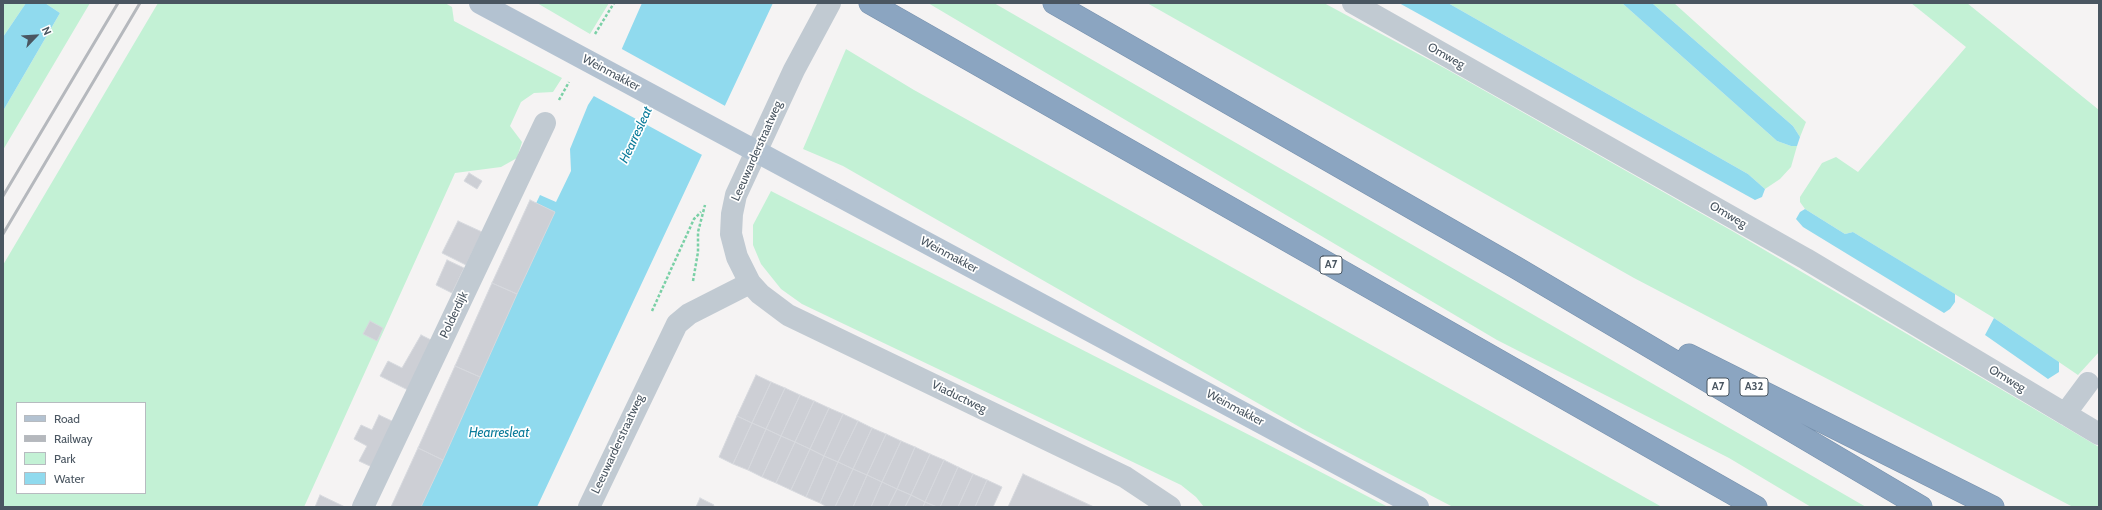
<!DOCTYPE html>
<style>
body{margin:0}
#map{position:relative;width:2102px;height:510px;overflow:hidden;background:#f5f3f3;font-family:Cabin,sans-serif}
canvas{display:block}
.frame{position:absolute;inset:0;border:4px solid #4a5661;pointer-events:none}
.legend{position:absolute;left:16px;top:402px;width:130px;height:92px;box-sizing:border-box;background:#fff;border:1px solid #b7bbc0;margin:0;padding:5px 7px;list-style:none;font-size:12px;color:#4a5661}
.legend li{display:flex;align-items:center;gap:8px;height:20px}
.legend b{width:20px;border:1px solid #b7bbc0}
.north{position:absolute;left:16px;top:16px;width:40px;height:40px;-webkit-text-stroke:3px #fff;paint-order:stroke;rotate:65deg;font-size:11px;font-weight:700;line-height:16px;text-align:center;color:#4a5661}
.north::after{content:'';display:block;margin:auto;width:14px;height:18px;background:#4a5661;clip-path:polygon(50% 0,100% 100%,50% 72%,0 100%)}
</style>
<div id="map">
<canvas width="2102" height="510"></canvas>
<div class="frame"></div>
<ul class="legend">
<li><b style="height:5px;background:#b3c2d1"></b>Road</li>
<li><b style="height:5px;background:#b5b8bd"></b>Railway</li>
<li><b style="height:11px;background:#c3f1d5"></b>Park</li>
<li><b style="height:11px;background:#90daee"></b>Water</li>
</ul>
<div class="north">N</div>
</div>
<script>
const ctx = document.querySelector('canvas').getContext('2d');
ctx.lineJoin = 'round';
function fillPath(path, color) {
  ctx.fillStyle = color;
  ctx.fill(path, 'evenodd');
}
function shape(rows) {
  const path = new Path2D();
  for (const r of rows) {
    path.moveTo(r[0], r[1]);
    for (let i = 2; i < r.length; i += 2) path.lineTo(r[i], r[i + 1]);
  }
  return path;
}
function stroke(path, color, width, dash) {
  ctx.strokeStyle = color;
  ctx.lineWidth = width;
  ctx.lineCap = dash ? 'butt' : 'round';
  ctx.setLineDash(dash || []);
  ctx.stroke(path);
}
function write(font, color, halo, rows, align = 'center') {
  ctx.font = font + ' Cabin,sans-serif';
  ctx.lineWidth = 3.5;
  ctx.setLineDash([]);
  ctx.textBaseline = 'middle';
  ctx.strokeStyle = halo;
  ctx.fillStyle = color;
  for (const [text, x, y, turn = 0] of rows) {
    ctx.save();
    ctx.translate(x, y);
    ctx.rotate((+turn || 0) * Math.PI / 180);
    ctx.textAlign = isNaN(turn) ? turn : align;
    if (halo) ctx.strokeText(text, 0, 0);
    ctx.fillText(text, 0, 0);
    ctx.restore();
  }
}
const green = shape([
 [3,3,26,3,3,37],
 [45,3,90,3,3,150,3,111,60,13],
 [158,3,445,3,452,7,454,21,562,78,553,92,534,93,521,102,510,126,522,142,517,158,501,167,455,173,304,507,3,507,3,265],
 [17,403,145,403,145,493,17,493],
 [537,3,609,3,590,34],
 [928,3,994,3,1866,507,1811,507,1729,458,1497,340],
 [1147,3,1324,3,1448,70,1734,232,2099,447,2099,507,2073,507,1634,278],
 [1448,3,1622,3,1777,141,1791,146,1797,146,1791,167,1780,179,1765,189,1748,174],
 [1652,3,1674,3,1806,122,1800,137,1793,126],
 [1911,3,1967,3,2099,110,2099,352,2078,375,1994,318,1853,232,1845,234,1805,209,1800,202,1800,197,1822,163,1836,157,1858,172,1966,47],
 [846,49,914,90,1662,507,1453,507,1303,429,843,166,803,149],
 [771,191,1263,442,1388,507,1204,507,1196,497,1181,485,802,304,781,289,761,264,753,245,753,225]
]);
const water = shape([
 [26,3,45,3,60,13,3,111,3,37],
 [642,3,773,3,537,507,391,507,540,195,556,202,571,171,570,149,588,105,616,62],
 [1399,3,1448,3,1748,174,1765,189,1762,197,1755,200],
 [1622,3,1652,3,1793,126,1800,137,1797,146,1791,146,1777,141],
 [1805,209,1845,234,1853,232,1955,294,1955,302,1950,309,1944,313,1803,227,1796,219,1800,212],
 [1994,318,2059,362,2059,372,2048,379,1985,335]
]);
const pier = shape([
 [620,48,727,107,704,156,592,95,614,62]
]);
const building = shape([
 [469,173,482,181,477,189,464,181,469,173],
 [530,200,555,212,517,294,492,283,530,200],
 [458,221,482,232,466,265,442,253,458,221],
 [447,260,464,268,452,293,436,285,447,260],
 [492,283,517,294,480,377,455,366,492,283],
 [370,321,383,328,377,341,363,334,370,321],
 [421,335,431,340,408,390,380,376,388,361,402,368,421,335],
 [455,366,480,377,443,460,418,448,455,366],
 [756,375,771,382,752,423,737,416,756,375],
 [771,382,785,388,766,429,752,423,771,382],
 [785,388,800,395,781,436,766,429,785,388],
 [800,395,814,401,795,442,781,436,800,395],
 [814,401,829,408,810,449,795,442,814,401],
 [829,408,843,414,824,456,810,449,829,408],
 [843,414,858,421,838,462,824,456,843,414],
 [379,415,394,422,372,467,359,461,367,446,354,439,361,425,372,430,379,415],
 [737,416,752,423,733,464,719,457,737,416],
 [858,421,872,428,853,469,838,462,858,421],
 [752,423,766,429,748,470,733,464,752,423],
 [872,428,886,434,867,475,853,469,872,428],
 [766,429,781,436,762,477,748,470,766,429],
 [886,434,901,441,882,482,867,475,886,434],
 [781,436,795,442,776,483,762,477,781,436],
 [901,441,915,447,897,489,882,482,901,441],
 [795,442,810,449,791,490,776,483,795,442],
 [915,447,930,454,911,495,897,489,915,447],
 [418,448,443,460,421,507,391,507,418,448],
 [810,449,824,456,806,497,791,490,810,449],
 [930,454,944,460,925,502,911,495,930,454],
 [824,456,838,462,820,503,806,497,824,456],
 [944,460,958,467,940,507,937,507,925,502,944,460],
 [838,462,853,469,835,507,827,507,820,503,838,462],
 [958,467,973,474,958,507,940,507,958,467],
 [853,469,867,475,853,507,835,507,853,469],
 [973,474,987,480,975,507,958,507,973,474],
 [1023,474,1094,507,1008,507,1023,474],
 [867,475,882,482,871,507,853,507,867,475],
 [987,480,1002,487,993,507,975,507,987,480],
 [882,482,897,489,888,507,871,507,882,482],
 [897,489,911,495,905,507,888,507,897,489],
 [320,495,345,507,315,507,320,495],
 [911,495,925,502,923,507,905,507,911,495],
 [700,498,714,505,713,507,696,507,700,498],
 [925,502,937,507,923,507,925,502]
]);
const path = shape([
 [595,34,614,3],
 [559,100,569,82],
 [693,281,698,252,698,232,705,205],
 [652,311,694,219,701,212]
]);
const minor = shape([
 [830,3,794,70,736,195,732,214,731,234,737,257,750,283,760,294,788,315,1125,477,1170,507],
 [1353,3,1806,259,2099,434],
 [2065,414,2088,383],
 [363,507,545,123],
 [589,507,677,324,689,314,750,283]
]);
const major = shape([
 [830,191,1418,507]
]);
const highway = shape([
 [870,3,1756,507],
 [1054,3,1515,267,1921,507],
 [1689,355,1993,507]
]);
const rail = shape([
 [3,196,118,3],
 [3,234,140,3]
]);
const majorBridge = shape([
 [480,3,830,191]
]);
const shields = [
 [1331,265,22],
 [1718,387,22],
 [1754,387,28]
];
const shieldNames = [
 ["A7",1331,265],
 ["A7",1718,387],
 ["A32",1754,387]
];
const streetNames = [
 ["Omweg",1446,56,29],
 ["Weinmakker",611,73,28],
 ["Leeuwarderstraatweg",757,151,-66],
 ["Omweg",1728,215,30],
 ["Weinmakker",949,255,28],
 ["Polderdijk",454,315,-65],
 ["Omweg",2007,379,31],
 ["Viaductweg",959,397,26],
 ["Weinmakker",1235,408,28],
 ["Leeuwarderstraatweg",618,444,-65]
];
const waterNames = [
 ["Hearresleat",636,135,-65],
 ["Hearresleat",499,433]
];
fillPath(green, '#c3f1d5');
fillPath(water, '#90daee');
fillPath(pier, '#f5f3f3');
fillPath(building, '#cdcfd5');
stroke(building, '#d7d9de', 1);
stroke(highway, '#7690ad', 23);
stroke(path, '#7ad0a6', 2.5, [3, 2]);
stroke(minor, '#c1cad2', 22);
stroke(major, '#b3c2d1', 22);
stroke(highway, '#8ba5c1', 22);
stroke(rail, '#b5b8bd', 3);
stroke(majorBridge, '#b3c2d1', 22);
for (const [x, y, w] of shields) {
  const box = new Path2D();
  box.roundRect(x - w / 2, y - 9, w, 18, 3);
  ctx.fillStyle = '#fff';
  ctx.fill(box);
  stroke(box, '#4a5661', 1);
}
write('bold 11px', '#4a5661', null, shieldNames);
write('12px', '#4a5661', '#fff', streetNames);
write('italic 13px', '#0c7c9b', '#fff', waterNames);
</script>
